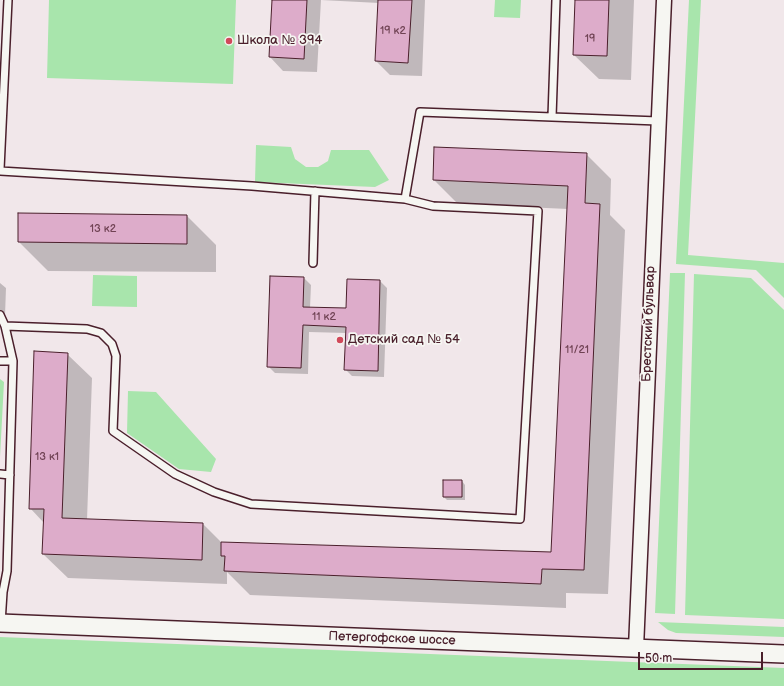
<!DOCTYPE html>
<meta charset="utf-8">
<style>
body{margin:0}
#map{position:relative;width:784px;height:686px;overflow:hidden;background:#f1e7ea;font-family:"Balsamiq Sans",sans-serif}
canvas{display:block}
.scale{position:absolute;left:638px;top:652px;width:125px;height:18px;box-sizing:border-box;border:2px solid #4a1f2b;border-top:0;padding-left:5px;font-size:12px;line-height:14px;white-space:nowrap;color:#4a1f2b;-webkit-text-stroke:3px #f6f6f2;paint-order:stroke}
</style>
<div id="map">
<canvas width="784" height="686"></canvas>
<div class="scale">50 m</div>
</div>
<script>
const ctx = document.querySelector('canvas').getContext('2d');
ctx.lineJoin = 'round';
function fillPath(path, color) {
  ctx.fillStyle = color;
  ctx.fill(path, 'evenodd');
}
function shape(rows) {
  const path = new Path2D();
  for (const r of rows) {
    path.moveTo(r[0], r[1]);
    for (let i = 2; i < r.length; i += 2) path.lineTo(r[i], r[i + 1]);
  }
  return path;
}
function stroke(path, color, width, dash) {
  ctx.strokeStyle = color;
  ctx.lineWidth = width;
  ctx.lineCap = dash ? 'butt' : 'round';
  ctx.setLineDash(dash || []);
  ctx.stroke(path);
}
function write(font, color, halo, rows, align = 'center') {
  ctx.font = font + ' "Balsamiq Sans",sans-serif';
  ctx.lineWidth = 3.5;
  ctx.setLineDash([]);
  ctx.textBaseline = 'middle';
  ctx.strokeStyle = halo;
  ctx.fillStyle = color;
  for (const [text, x, y, turn = 0] of rows) {
    ctx.save();
    ctx.translate(x, y);
    ctx.rotate((+turn || 0) * Math.PI / 180);
    ctx.textAlign = isNaN(turn) ? turn : align;
    if (halo) ctx.strokeText(text, 0, 0);
    ctx.fillText(text, 0, 0);
    ctx.restore();
  }
}
const green = shape([
 [49,0,236,0,233,84,47,78],
 [495,0,521,0,520,18,494,17],
 [689,0,701,0,688,255,784,263,784,298,756,270,676,264],
 [256,145,291,147,295,159,306,167,318,167,328,161,331,150,369,150,389,180,375,187,255,182],
 [670,273,685,273,675,614,655,613],
 [694,274,751,278,784,310,784,619,685,615],
 [93,275,137,276,137,307,92,306],
 [0,379,4,382,0,457],
 [128,391,156,392,216,459,211,472,179,469,127,433],
 [658,622,784,627,784,637,676,633,668,630],
 [0,637,784,668,784,686,0,686]
]);
const shadow = shape([
 [273,0,425,0,422,76,390,75,376,61,379,3,321,0,317,72,283,71,270,57],
 [576,0,634,0,631,80,599,79,574,55],
 [586,154,611,179,610,215,625,230,608,594,566,593,566,608,250,595,227,572,227,584,68,578,43,554,44,523,30,508,67,354,92,378,87,520,203,524,222,543,552,553,568,209,458,204,434,180],
 [187,216,216,245,216,272,48,271,19,242],
 [304,278,311,285,310,308,347,309,348,280,380,281,387,288,384,377,352,376,345,369,346,333,309,332,308,374,275,373,268,366],
 [0,283,6,288,5,316,0,316],
 [462,481,465,485,465,500,447,500,444,497]
]);
const building = shape([
 [272,0,307,0,304,59,269,57,272,0],
 [378,0,412,0,408,63,375,61,378,0],
 [575,0,609,0,607,56,573,55,575,0],
 [434,147,587,153,585,203,600,204,584,570,542,569,541,584,224,571,225,556,221,556,221,542,551,552,568,186,433,180,434,147],
 [18,213,187,215,187,244,18,242,18,213],
 [270,276,304,277,303,307,346,308,347,279,380,280,378,371,344,370,346,327,303,325,301,368,267,367,270,276],
 [34,351,68,353,62,518,203,523,202,560,42,554,44,509,29,509,34,351],
 [443,480,462,480,462,497,443,497,443,480]
]);
const service = shape([
 [556,0,552,117,658,121],
 [0,169,8,0],
 [0,171,252,186,405,199,420,112,552,117],
 [313,263,315,191],
 [0,315,5,326,13,361,7,571,3,592,1,623],
 [5,326,87,329,101,333,112,344,116,356,113,431,175,474,214,492,251,504,520,519,538,211,433,206,405,199],
 [0,361,13,361],
 [0,474,10,475]
]);
const minor = shape([
 [636,648,664,0]
]);
const tertiary = shape([
 [0,623,784,654]
]);
const markers = [
 [229,41,4,"#d1495b"],
 [340,340,4,"#d1495b"]
];
const numberNames = [
 ["19 к2",393,31],
 ["19",590,39],
 ["13 к2",103,229],
 ["11 к2",324,317],
 ["11/21",577,350],
 ["13 к1",47,457]
];
const poiNames = [
 ["Школа № 394",237,41],
 ["Детский сад № 54",348,340]
];
const streetNames = [
 ["Брестский бульвар",649,324,-88],
 ["Петергофское шоссе",392,639,2]
];
fillPath(green, '#a8e5ac');
fillPath(shadow, '#0003');
fillPath(building, '#ddacca');
stroke(building, '#4a1f2b', 1);
stroke(service, '#4a1f2b', 10);
stroke(minor, '#4a1f2b', 17);
stroke(tertiary, '#4a1f2b', 20);
stroke(service, '#f6f6f2', 7);
stroke(minor, '#f6f6f2', 14);
stroke(tertiary, '#f6f6f2', 17);
for (const [x, y, r, color] of markers) {
  const dot = new Path2D();
  dot.arc(x, y, r, 0, 2 * Math.PI);
  ctx.fillStyle = color;
  ctx.fill(dot);
  stroke(dot, '#f6f6f2', 1.5);
}
write('11px', '#6f4253', null, numberNames);
write('13px', '#4a1f2b', '#f6f6f2', poiNames, 'left');
write('13px', '#4a1f2b', '#f6f6f2', streetNames);
</script>
